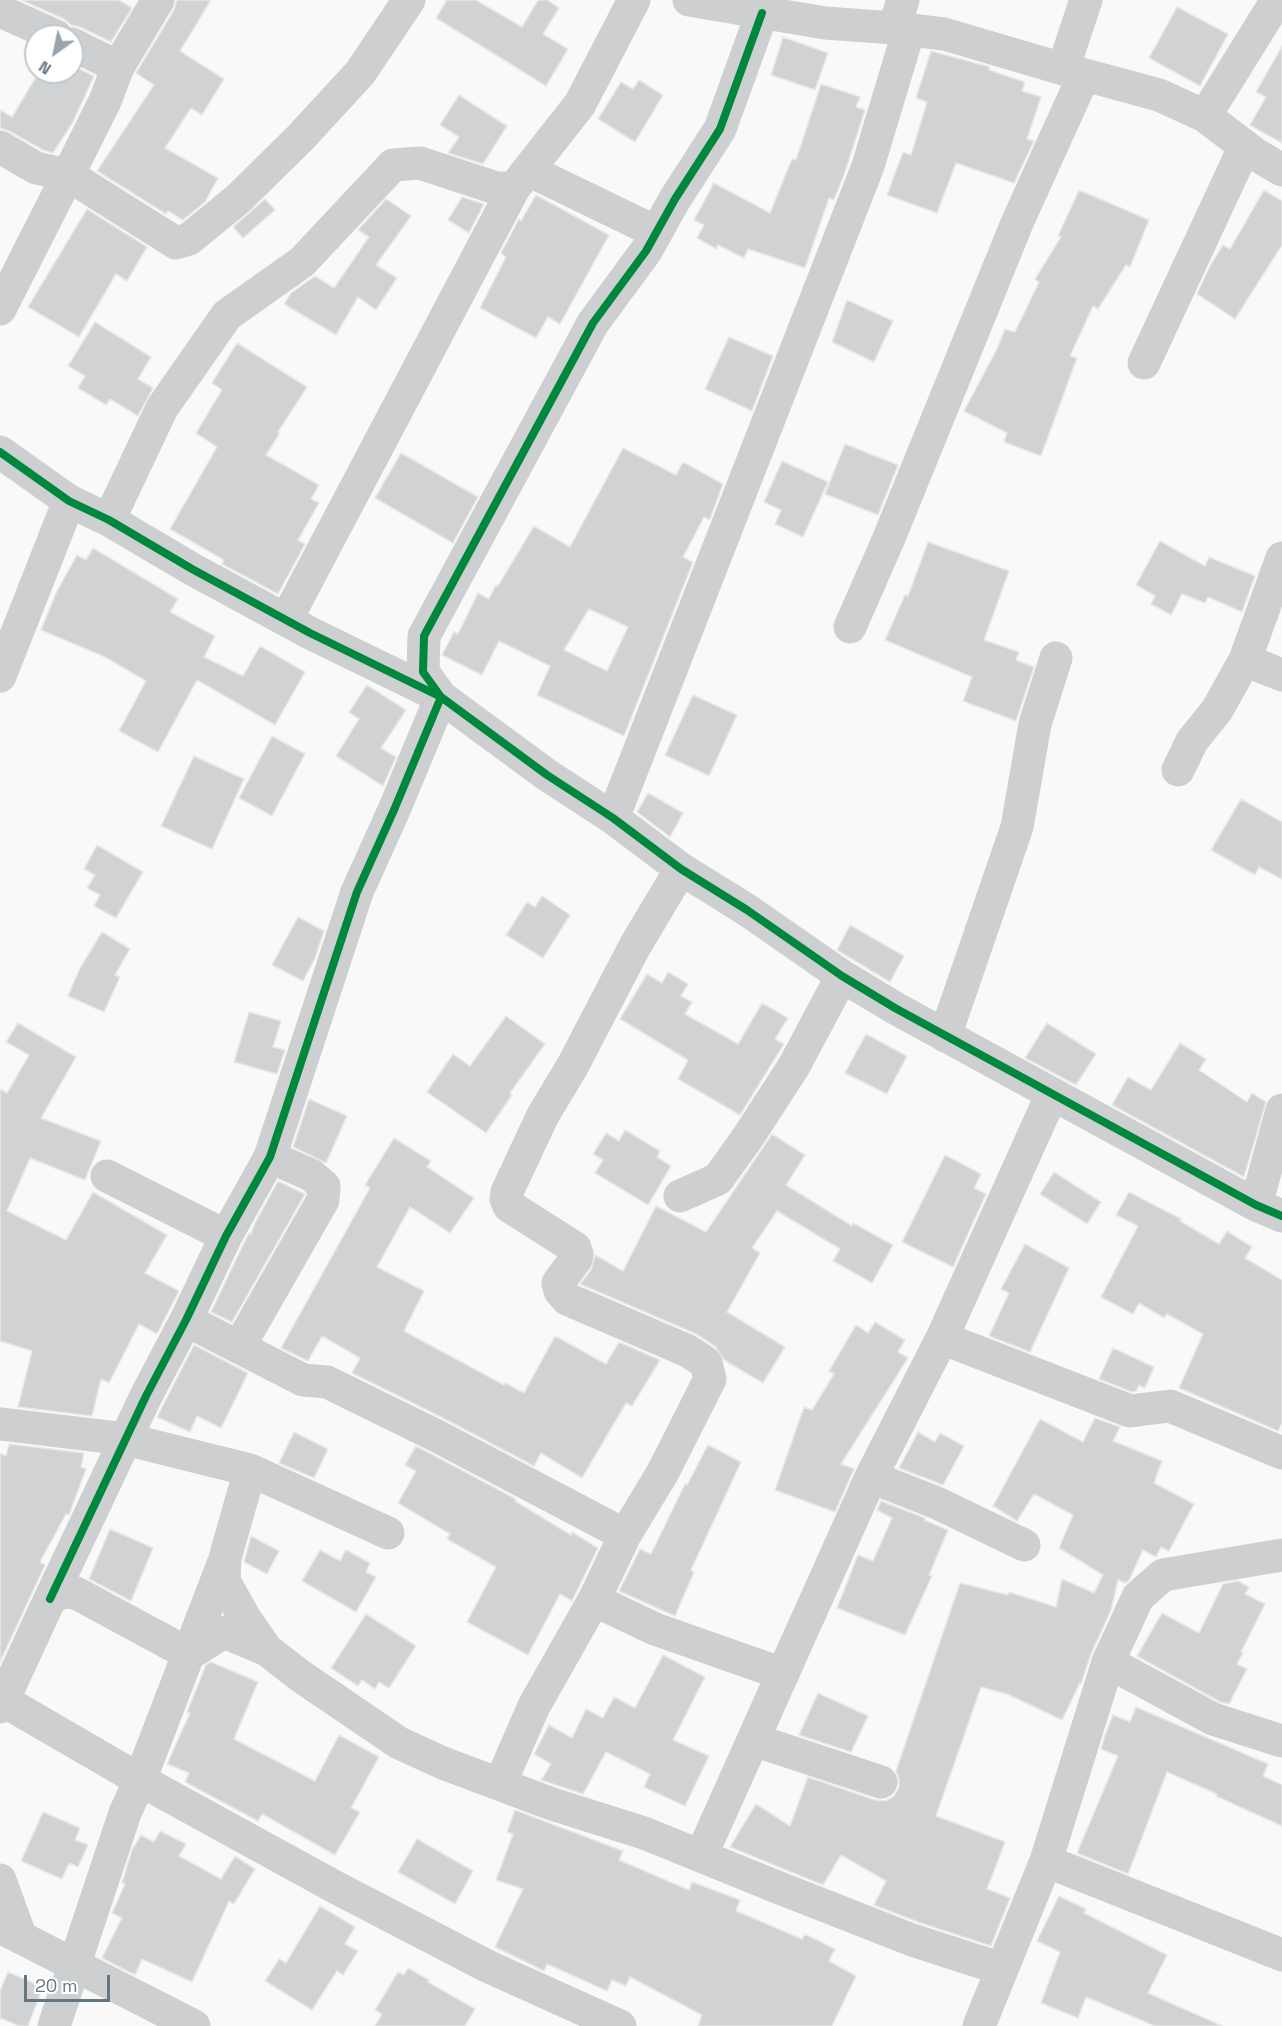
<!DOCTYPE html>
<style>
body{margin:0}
#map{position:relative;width:1282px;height:2026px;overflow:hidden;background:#f9f9f9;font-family:"Space Grotesk",sans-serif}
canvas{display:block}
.north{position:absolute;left:24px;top:24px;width:60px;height:60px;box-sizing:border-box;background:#fff;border:2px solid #c1c8cd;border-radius:50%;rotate:213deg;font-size:16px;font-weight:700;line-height:24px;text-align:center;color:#657683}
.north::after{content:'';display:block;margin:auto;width:21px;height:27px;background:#99a4ac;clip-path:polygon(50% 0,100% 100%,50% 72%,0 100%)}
.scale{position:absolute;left:24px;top:1975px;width:86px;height:27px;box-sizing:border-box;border:3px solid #657683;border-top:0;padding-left:8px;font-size:18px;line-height:21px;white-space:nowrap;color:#657683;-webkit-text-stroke:4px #fff;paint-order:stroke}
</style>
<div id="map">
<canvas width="1282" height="2026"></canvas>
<div class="north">N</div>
<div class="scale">20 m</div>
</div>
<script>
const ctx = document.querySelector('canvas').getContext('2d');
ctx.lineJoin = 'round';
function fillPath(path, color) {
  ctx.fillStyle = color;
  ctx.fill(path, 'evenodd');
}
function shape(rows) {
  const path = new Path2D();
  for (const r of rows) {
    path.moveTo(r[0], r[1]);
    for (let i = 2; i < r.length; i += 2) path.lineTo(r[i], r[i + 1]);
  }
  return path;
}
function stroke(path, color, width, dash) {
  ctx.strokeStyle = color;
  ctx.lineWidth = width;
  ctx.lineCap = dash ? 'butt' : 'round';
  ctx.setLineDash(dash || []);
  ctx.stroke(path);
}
const building = shape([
 [21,0,119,0,132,8,111,42,80,27,71,25,64,19,21,0],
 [177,0,211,0,180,51,224,79,202,115,191,108,165,148,218,178,205,202,183,220,168,211,166,214,97,171,154,85,136,73,174,10,177,0],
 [447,0,476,0,522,27,538,0,547,0,559,8,543,34,568,49,546,86,436,18,447,0],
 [1177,7,1228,34,1200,86,1149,58,1177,7],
 [783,37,828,53,815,90,771,75,783,37],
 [1282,46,1282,143,1250,125,1266,97,1256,92,1282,46],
 [931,51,990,67,989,70,1025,82,1022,91,1041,97,1027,139,1034,141,1014,183,956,163,937,213,887,195,903,152,911,155,927,102,916,98,931,51],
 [72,65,94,76,73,122,53,153,43,150,9,131,0,128,0,110,12,117,39,72,72,72,72,65],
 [639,80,663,95,635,142,598,119,621,82,633,89,639,80],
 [821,84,860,97,856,107,865,110,844,175,834,200,829,198,805,268,748,249,744,258,718,245,716,249,697,238,704,225,694,220,714,183,770,213,792,159,796,160,821,84],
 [459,95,507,126,483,164,448,153,459,137,440,125,459,95],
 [1079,190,1149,220,1130,267,1126,265,1098,309,1093,306,1070,356,1077,358,1041,456,1004,442,1007,433,964,411,996,351,1005,329,1015,332,1039,282,1035,279,1061,237,1058,236,1079,190],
 [1264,190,1282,201,1282,245,1235,319,1197,294,1210,266,1223,245,1230,249,1264,190],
 [536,195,609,235,560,324,548,317,536,338,480,308,506,257,501,253,519,219,521,221,536,195],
 [462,197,484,204,469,233,448,220,462,197],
 [265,199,275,210,243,238,233,227,265,199],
 [386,199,411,216,376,265,397,278,376,310,358,297,336,335,284,304,291,293,315,276,334,288,369,237,358,230,386,199],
 [87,209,147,247,127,281,116,274,79,337,28,307,87,209],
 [847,300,893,321,874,362,832,342,847,300],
 [95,322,151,357,138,379,153,388,138,416,110,399,106,405,78,388,85,376,68,366,95,322],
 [729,337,773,356,752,411,705,389,729,337],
 [237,343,307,387,278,432,280,433,266,455,319,485,311,499,319,503,298,540,305,544,278,594,222,564,224,560,170,529,217,447,196,433,222,390,212,383,237,343],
 [845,444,898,465,878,515,825,494,845,444],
 [623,448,676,475,683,462,723,484,710,519,709,520,704,517,683,557,693,562,624,736,537,695,550,666,499,641,482,675,442,655,454,632,458,634,478,593,489,599,496,585,498,586,534,526,570,547,623,448],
 [589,609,628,627,607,671,564,650,589,609],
 [401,453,478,497,453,543,375,498,401,453],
 [782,461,828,482,803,537,775,524,781,510,764,502,782,461],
 [1160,541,1205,566,1209,557,1255,576,1242,612,1208,597,1205,603,1182,594,1171,615,1151,604,1155,596,1136,585,1160,541],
 [928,542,1009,571,984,640,1019,652,1016,660,1034,667,1016,721,963,701,972,677,885,640,905,595,908,596,928,542],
 [93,548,178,599,170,612,215,636,204,657,243,676,260,646,305,672,275,725,197,680,158,752,119,731,146,681,105,657,41,630,57,591,77,555,86,560,93,548],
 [367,685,406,710,381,748,396,757,383,786,336,756,359,719,349,712,367,685],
 [693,695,737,715,709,776,665,755,693,695],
 [272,736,305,754,272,816,239,798,272,736],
 [194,756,244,779,212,849,161,826,194,756],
 [648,793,683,813,670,837,637,812,648,793],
 [1241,799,1282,822,1282,879,1259,867,1255,875,1211,850,1241,799],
 [97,845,143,872,116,918,94,906,100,895,87,888,95,875,84,869,97,845],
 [542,896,570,915,543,958,506,935,527,902,535,907,542,896],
 [298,917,324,931,315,958,303,981,272,965,298,917],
 [850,925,904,956,890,982,837,950,850,925],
 [102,932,130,949,115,975,120,977,104,1012,68,996,80,968,102,932],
 [668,972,688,984,681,996,692,1002,685,1014,738,1044,762,1003,788,1018,775,1039,784,1044,740,1115,678,1079,688,1060,620,1019,647,974,662,983,668,972],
 [249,1012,281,1021,273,1047,285,1050,277,1074,234,1062,249,1012],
 [506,1016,545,1044,510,1093,512,1095,486,1133,427,1092,453,1054,470,1066,506,1016],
 [18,1023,76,1057,41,1118,101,1141,85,1180,30,1158,7,1211,66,1240,93,1192,167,1235,145,1273,179,1291,157,1334,139,1324,109,1383,101,1379,92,1416,18,1407,32,1351,0,1341,0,1089,7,1093,29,1055,6,1042,18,1023],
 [1047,1023,1096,1054,1076,1085,1025,1058,1047,1023],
 [866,1034,907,1056,887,1094,845,1073,866,1034],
 [1180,1043,1206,1059,1199,1070,1247,1102,1252,1093,1266,1102,1244,1177,1112,1105,1128,1077,1151,1090,1180,1043],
 [309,1099,347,1116,326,1163,293,1147,309,1099],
 [625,1130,660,1151,657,1157,671,1166,648,1205,595,1173,603,1160,593,1154,606,1133,619,1141,625,1130],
 [772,1134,805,1155,786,1185,852,1226,853,1223,893,1245,872,1283,833,1261,840,1249,777,1211,752,1248,760,1253,727,1312,785,1347,763,1383,724,1360,716,1347,696,1334,580,1284,591,1270,595,1255,623,1271,656,1206,706,1232,772,1134],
 [394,1138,431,1161,427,1167,474,1198,450,1233,410,1207,377,1267,424,1291,404,1331,504,1385,505,1383,524,1393,555,1336,606,1364,619,1342,660,1360,632,1406,626,1403,582,1478,541,1453,534,1466,443,1418,352,1373,360,1358,322,1336,308,1361,281,1348,370,1188,365,1185,394,1138],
 [945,1155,981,1174,974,1188,986,1194,953,1267,902,1242,945,1155],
 [1054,1172,1101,1202,1087,1224,1040,1194,1054,1172],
 [278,1181,305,1194,232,1322,211,1312,243,1245,249,1233,251,1234,255,1223,278,1181],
 [1129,1192,1181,1219,1180,1221,1219,1244,1227,1231,1252,1247,1245,1258,1282,1280,1282,1423,1278,1431,1179,1388,1203,1334,1167,1314,1164,1318,1139,1303,1133,1314,1101,1297,1138,1226,1116,1215,1129,1192],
 [1025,1244,1069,1268,1030,1352,989,1336,1009,1293,1001,1289,1025,1244],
 [875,1322,905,1340,898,1352,908,1358,841,1464,854,1469,835,1512,775,1490,804,1407,812,1410,834,1374,829,1371,856,1325,868,1333,875,1322],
 [194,1345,248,1373,221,1428,197,1416,190,1432,157,1417,194,1345],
 [1113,1348,1154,1367,1145,1388,1139,1385,1136,1391,1132,1392,1099,1379,1113,1348],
 [1095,1418,1120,1427,1113,1441,1162,1461,1154,1483,1194,1504,1169,1551,1161,1547,1156,1557,1143,1550,1129,1580,1126,1583,1118,1580,1111,1610,1091,1654,1081,1684,1080,1683,1062,1720,1007,1694,981,1687,936,1816,1005,1842,987,1889,1010,1898,991,1946,918,1922,874,1905,886,1881,841,1855,823,1885,730,1847,756,1804,790,1826,808,1777,875,1800,886,1801,894,1796,899,1787,899,1779,896,1771,960,1583,1008,1595,1009,1592,1056,1607,1062,1579,1094,1593,1103,1575,1059,1548,1073,1515,1034,1494,1017,1521,993,1506,1040,1419,1083,1442,1095,1418],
 [294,1432,328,1449,314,1478,279,1463,294,1432],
 [918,1432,935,1442,940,1433,964,1446,943,1485,899,1468,918,1432],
 [9,1444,84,1453,81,1467,86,1469,69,1515,66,1514,40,1562,45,1565,0,1662,0,1453,6,1456,9,1444],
 [708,1445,741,1462,691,1570,694,1572,675,1616,619,1591,640,1549,651,1554,685,1484,687,1485,708,1445],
 [416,1446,516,1499,515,1501,571,1535,572,1532,598,1548,572,1601,560,1594,528,1655,467,1622,496,1567,447,1539,450,1534,398,1503,416,1471,405,1465,416,1446],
 [881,1501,925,1518,924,1520,948,1530,929,1575,932,1576,905,1635,837,1608,858,1555,873,1561,892,1518,877,1510,881,1501],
 [110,1529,153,1548,131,1601,89,1579,110,1529],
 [251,1536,279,1551,267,1574,244,1562,251,1536],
 [320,1550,340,1561,346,1550,370,1563,366,1572,376,1577,356,1612,302,1581,320,1550],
 [1238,1581,1249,1587,1245,1594,1265,1604,1241,1652,1243,1653,1237,1664,1247,1669,1229,1704,1220,1702,1137,1656,1162,1613,1199,1633,1223,1584,1238,1581],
 [366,1614,416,1646,389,1688,379,1682,375,1689,362,1680,358,1686,331,1668,366,1614],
 [663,1655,705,1677,673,1740,709,1756,685,1806,644,1787,650,1774,606,1752,583,1794,541,1780,551,1764,534,1754,549,1725,572,1738,586,1709,603,1718,614,1697,635,1708,663,1655],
 [211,1662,258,1682,234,1739,315,1781,339,1735,379,1757,351,1808,360,1812,335,1855,262,1814,258,1821,185,1782,189,1773,167,1764,190,1713,187,1712,206,1665,211,1662],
 [818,1693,868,1716,851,1752,799,1735,818,1693],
 [1136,1707,1268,1764,1263,1776,1282,1785,1282,1826,1216,1796,1217,1794,1167,1772,1128,1874,1077,1853,1118,1756,1101,1749,1105,1735,1113,1715,1130,1722,1136,1707],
 [515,1810,623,1851,619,1860,689,1890,692,1882,740,1900,736,1911,802,1939,805,1934,835,1949,829,1961,856,1976,832,2026,698,2026,702,2015,630,1977,626,1986,612,1980,607,1991,547,1964,544,1971,495,1947,523,1889,496,1880,513,1834,507,1832,515,1810],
 [43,1812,80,1828,75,1840,88,1845,78,1867,69,1863,62,1879,21,1861,43,1812],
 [160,1831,186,1844,179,1856,221,1879,235,1856,255,1869,234,1904,229,1901,192,1982,142,1959,135,1975,102,1958,122,1918,112,1913,125,1884,122,1883,132,1850,141,1835,154,1842,160,1831],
 [417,1839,473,1871,455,1904,398,1872,417,1839],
 [1059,1896,1086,1909,1084,1913,1167,1955,1148,1993,1222,2026,1155,2026,1086,1997,1078,2018,1041,2003,1060,1952,1037,1941,1059,1896],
 [320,1906,355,1927,345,1944,358,1951,343,1975,337,1971,312,2010,265,1981,279,1959,286,1963,320,1906],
 [408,1968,429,1980,428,1982,475,2009,465,2026,375,2026,382,2014,375,2010,398,1972,404,1975,408,1968],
 [8,1972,43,1987,28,2026,19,2026,0,2018,0,1991,8,1972]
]);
const minor = shape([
 [689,0,825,23,894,28,944,34,1063,69,1159,95,1205,116,1255,154,1282,170],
 [0,11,56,36],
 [894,28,903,0],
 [72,44,118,67],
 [1063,69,1086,0],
 [1205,116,1277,0],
 [0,147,36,168,68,175,176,243,189,239,238,199,300,138,360,73,409,0],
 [528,170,656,232],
 [0,309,68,175,105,101,118,67,158,0],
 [1144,363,1245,146],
 [0,452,69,501,109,520,192,569,310,633,441,697,547,775,613,818,681,869,747,910,842,976,895,1008,1256,1205,1282,1216],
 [109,520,162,408,227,315,302,262,393,165,420,163,496,188,514,188,580,104,634,0],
 [286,620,514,188],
 [850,627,889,538,1017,223,1084,75],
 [1245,660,1282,675],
 [0,676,69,501],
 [1178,770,1192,741,1217,710,1245,660,1282,558],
 [613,818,868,166,909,30],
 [945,1036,1017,827,1035,724,1056,658],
 [107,1176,226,1236],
 [680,1196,718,1179,748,1137,794,1066,842,976],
 [1256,1205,1282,1110],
 [186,1320,303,1380,327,1382,435,1435,625,1535],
 [942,1338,1130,1411,1170,1406,1282,1453],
 [239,1347,323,1200,324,1186,311,1175,270,1157],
 [0,1424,125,1439,250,1470,388,1533],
 [250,1470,225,1558,224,1581,246,1620,267,1650,299,1675,399,1743,443,1763,552,1804,644,1833,777,1887,912,1940,1002,1969],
 [871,1477,937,1503,1024,1545],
 [50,1599,146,1396,186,1320,226,1236,270,1157,357,892,394,810,441,697,423,672,424,636,593,323,646,251,675,199,720,129,762,13],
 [594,1600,655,1629,783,1674],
 [1108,1662,1213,1719,1282,1741],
 [4,1701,140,1780,335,1887,487,1966,620,2026],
 [0,1707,50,1599,63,1592,76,1593,189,1654,224,1632,267,1650],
 [754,1740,881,1782],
 [500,1784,534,1706,594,1600,625,1535,663,1472,710,1379,706,1363,688,1351,567,1299,560,1291,558,1283,576,1259,577,1254,575,1248,509,1206,506,1199,507,1192,543,1115,572,1067,635,946,681,869],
 [701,1856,871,1477,942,1338,1052,1094],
 [1046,1861,1282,1955],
 [0,1880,21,1938],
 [0,1927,194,2026],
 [54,2026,125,1813,140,1780,225,1559],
 [979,2026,1046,1861,1108,1662,1138,1597,1163,1575,1282,1555]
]);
const cycleway = shape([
 [0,452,69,501,109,520,192,569,310,633,441,697,547,775,613,818,681,869,747,910,842,976,895,1008,1256,1205,1282,1216],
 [50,1599,146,1396,186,1320,226,1236,270,1157,357,892,394,810,441,697,423,672,424,636,593,323,646,251,675,199,720,129,762,13]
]);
fillPath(building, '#d0d2d3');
stroke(building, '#e8e8e8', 1.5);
stroke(minor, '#cecfd0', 33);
stroke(cycleway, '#00873e', 8);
</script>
